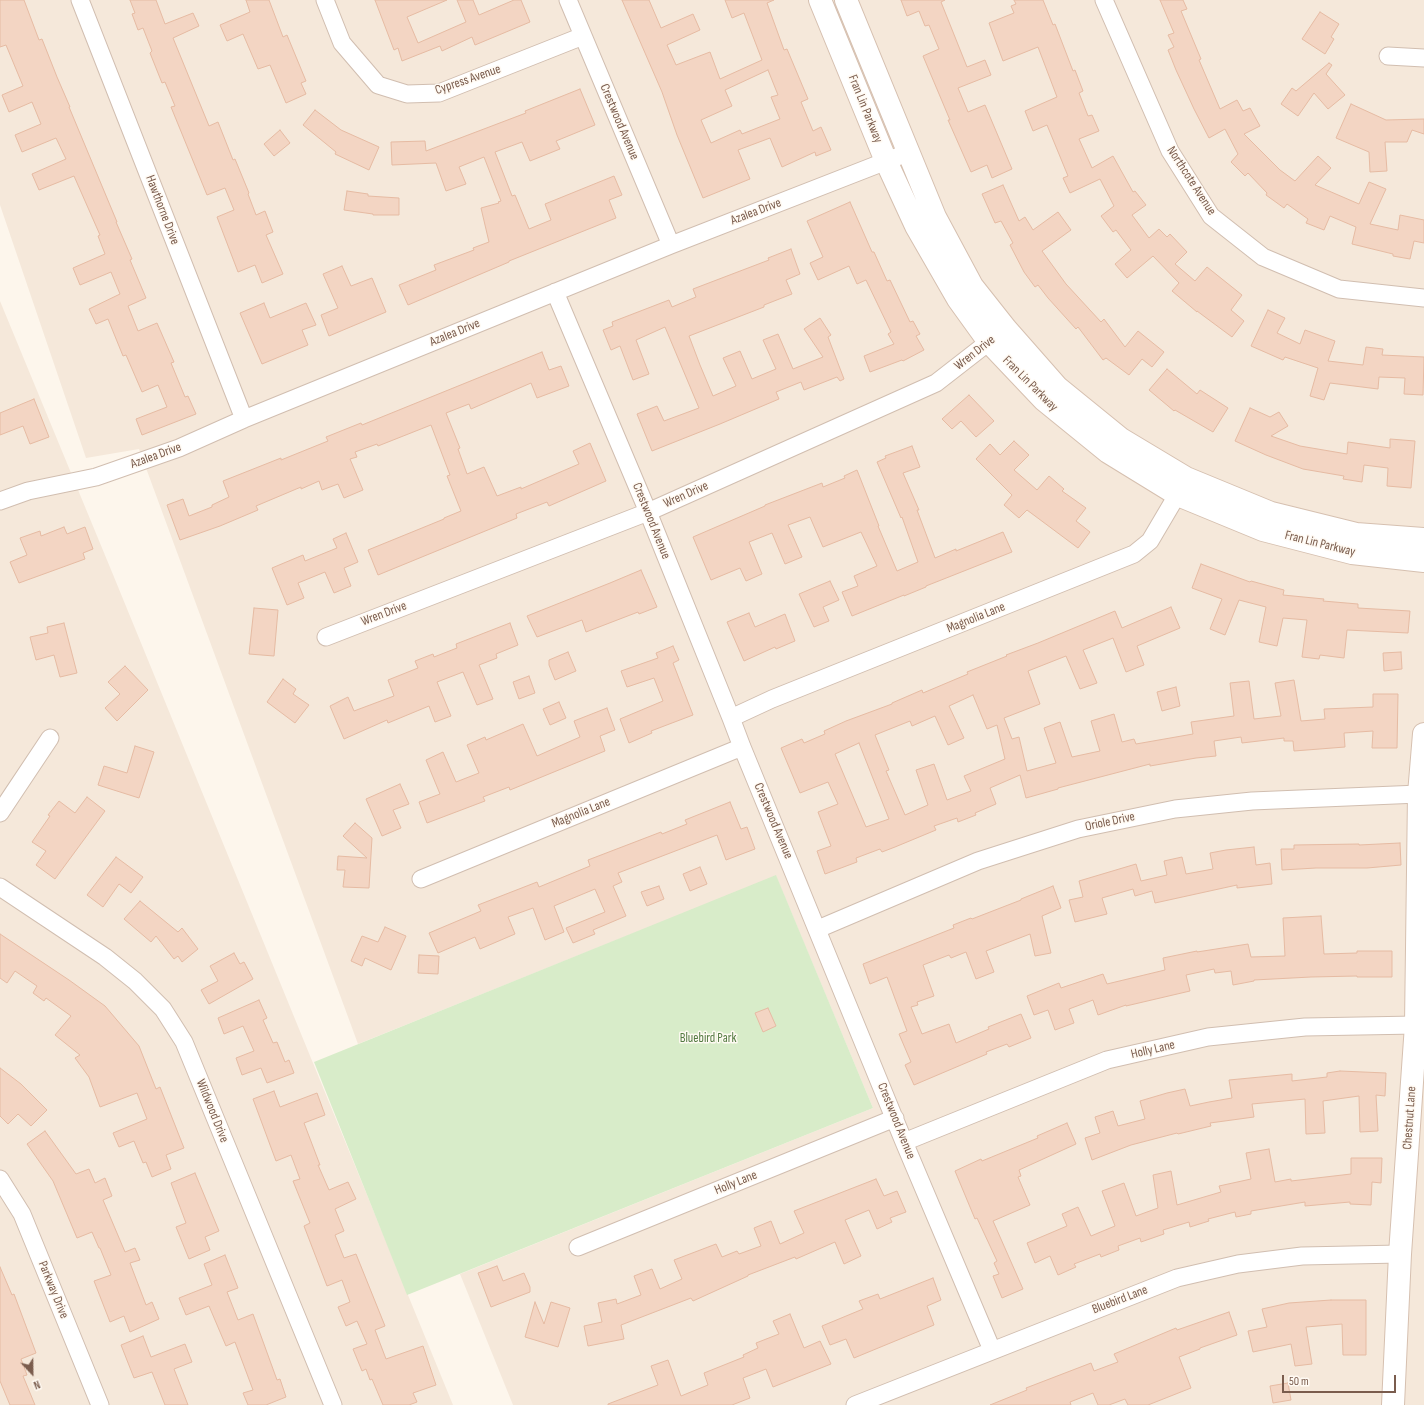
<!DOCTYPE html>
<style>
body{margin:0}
#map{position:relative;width:1424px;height:1405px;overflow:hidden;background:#fdf6ec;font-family:"Sofia Sans Condensed",sans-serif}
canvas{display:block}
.north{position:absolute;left:12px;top:1353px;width:40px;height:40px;-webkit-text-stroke:3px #fffaf3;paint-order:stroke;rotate:158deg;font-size:11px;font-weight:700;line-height:16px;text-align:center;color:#7a5c4d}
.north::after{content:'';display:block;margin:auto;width:14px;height:18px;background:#7a5c4d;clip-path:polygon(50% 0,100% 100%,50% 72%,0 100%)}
.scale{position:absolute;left:1282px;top:1375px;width:114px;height:18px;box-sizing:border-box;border:2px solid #7a5c4d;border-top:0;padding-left:5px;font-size:12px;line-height:14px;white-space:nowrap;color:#7a5c4d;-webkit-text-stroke:3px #fffaf3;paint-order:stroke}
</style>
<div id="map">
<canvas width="1424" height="1405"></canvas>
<div class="north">N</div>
<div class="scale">50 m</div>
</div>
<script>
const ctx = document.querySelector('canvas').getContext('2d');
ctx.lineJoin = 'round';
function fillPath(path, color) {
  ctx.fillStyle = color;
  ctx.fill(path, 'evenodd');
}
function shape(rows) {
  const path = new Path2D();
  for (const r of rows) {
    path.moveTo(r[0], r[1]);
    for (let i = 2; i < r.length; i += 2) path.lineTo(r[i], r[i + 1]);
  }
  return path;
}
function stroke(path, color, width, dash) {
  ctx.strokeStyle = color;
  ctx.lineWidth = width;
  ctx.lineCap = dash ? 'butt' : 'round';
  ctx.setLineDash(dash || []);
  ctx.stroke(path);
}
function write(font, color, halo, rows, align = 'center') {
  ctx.font = font + ' "Sofia Sans Condensed",sans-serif';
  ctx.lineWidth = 3;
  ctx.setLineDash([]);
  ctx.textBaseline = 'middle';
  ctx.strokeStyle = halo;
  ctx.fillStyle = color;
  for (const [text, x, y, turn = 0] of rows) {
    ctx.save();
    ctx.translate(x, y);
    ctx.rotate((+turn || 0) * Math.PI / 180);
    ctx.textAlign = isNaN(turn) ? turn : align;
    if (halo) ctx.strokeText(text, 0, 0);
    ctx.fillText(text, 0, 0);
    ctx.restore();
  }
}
const residential = shape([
 [0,0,1424,0,1424,1405,513,1405,460,1274,873,1108,776,876,358,1044,139,449,86,458,0,205],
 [0,301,114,577,453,1405,0,1405]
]);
const green = shape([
 [776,875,873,1108,407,1295,314,1062]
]);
const building = shape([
 [0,0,24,0,39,40,42,39,57,77,70,107,69,107,117,222,116,222,132,259,130,260,146,298,128,306,138,331,157,323,174,362,171,363,185,397,188,396,196,414,142,435,136,419,167,407,158,385,142,392,126,355,123,356,108,319,96,324,89,309,120,294,111,272,80,285,73,268,105,254,98,236,100,235,74,176,39,190,32,174,66,159,56,138,22,152,15,135,41,124,32,102,9,112,2,95,23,86,6,45,0,47,0,0],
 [130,0,156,0,165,24,193,13,199,26,173,38,209,126,218,122,233,160,235,159,249,193,248,194,256,215,265,211,273,232,266,235,283,274,262,283,255,265,238,272,217,217,234,210,225,188,207,195,171,107,175,106,165,82,162,83,150,53,152,51,143,28,138,30,132,14,135,13,130,0],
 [246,0,269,0,283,37,287,35,306,81,301,83,306,94,286,103,270,65,258,69,243,34,227,41,220,25,250,12,246,0],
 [375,0,447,0,407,17,418,43,466,22,457,0,473,0,479,15,514,0,521,0,530,22,475,45,472,37,442,51,440,46,402,61,398,48,394,50,375,0],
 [622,0,649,0,661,28,693,14,700,30,667,45,676,65,710,52,720,79,762,60,744,13,732,18,725,0,774,0,767,3,784,50,787,49,808,99,801,102,813,131,821,127,831,150,816,156,815,152,782,167,770,138,738,150,750,179,703,198,677,135,662,92,622,0],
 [768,70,778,95,771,97,780,119,742,134,740,130,711,143,701,120,732,106,725,90,768,70],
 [901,0,945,0,941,2,967,67,985,60,991,75,958,88,968,112,985,105,1012,169,992,178,987,165,971,172,948,120,950,120,923,56,939,49,929,25,925,26,919,11,907,16,901,0],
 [1014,0,1043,0,1053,25,1055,24,1073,71,1075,70,1083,91,1079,93,1088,116,1092,115,1099,131,1079,139,1092,168,1113,156,1133,192,1135,191,1146,205,1132,215,1149,238,1159,229,1167,237,1170,234,1187,252,1175,264,1195,281,1207,267,1242,295,1231,310,1244,321,1232,337,1197,311,1197,312,1172,291,1179,283,1153,256,1127,278,1115,264,1131,250,1116,230,1113,232,1101,216,1114,206,1100,179,1070,193,1063,178,1068,176,1047,125,1033,131,1025,111,1057,97,1038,47,1003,61,989,23,1014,13,1011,6,1016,4,1014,0],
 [1160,0,1183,0,1187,9,1181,11,1201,59,1199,60,1220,109,1237,100,1243,111,1250,108,1260,126,1244,134,1280,170,1295,181,1318,156,1331,168,1315,185,1359,204,1369,182,1386,189,1370,224,1398,230,1400,215,1424,220,1424,243,1414,241,1410,259,1393,256,1393,254,1352,244,1356,227,1330,216,1324,230,1306,223,1308,219,1287,204,1284,208,1266,195,1267,193,1248,173,1245,176,1231,162,1238,154,1225,129,1209,138,1194,109,1176,70,1168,50,1174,47,1168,35,1174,33,1160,0],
 [1320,12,1339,24,1331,37,1334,39,1325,54,1302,39,1320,12],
 [1329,63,1332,65,1326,74,1345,95,1328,109,1314,93,1298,116,1281,104,1292,88,1296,91,1329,63],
 [580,89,595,125,556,141,560,149,530,161,522,142,495,152,512,196,515,195,529,229,551,220,545,204,614,176,622,195,609,200,616,218,509,261,509,262,408,305,399,285,436,270,434,265,474,250,473,248,489,242,481,208,499,203,498,202,501,201,484,157,459,167,466,184,446,191,436,163,392,165,391,142,425,141,426,151,526,113,525,111,580,89],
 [1351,104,1386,120,1424,119,1424,134,1412,130,1407,142,1385,142,1387,171,1370,172,1369,152,1336,138,1351,104],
 [315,110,341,130,379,147,369,170,335,154,336,152,303,125,315,110],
 [280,130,290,143,274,156,264,144,280,130],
 [1003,185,1019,221,1025,217,1033,230,1058,212,1071,230,1042,251,1066,284,1101,322,1104,319,1125,347,1138,331,1164,352,1152,367,1142,359,1129,375,1106,358,1103,360,1078,327,1076,329,1048,298,1038,285,1035,287,1024,272,1010,245,1013,243,1001,221,995,223,982,194,1003,185],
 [347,191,368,194,368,196,399,198,399,215,373,215,373,214,344,210,347,191],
 [850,202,872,252,874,252,887,281,890,280,910,322,913,321,920,334,916,336,924,350,903,361,902,360,870,372,864,356,894,344,888,334,891,332,866,280,857,284,849,266,818,280,810,263,823,257,807,221,850,202],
 [791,249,800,274,786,280,792,294,764,305,764,307,689,336,700,365,713,396,736,386,723,358,740,351,752,379,776,369,763,340,778,334,793,369,823,357,804,329,820,318,831,335,828,337,844,379,840,381,837,377,804,390,801,382,776,392,779,399,720,424,652,451,637,414,657,406,664,421,699,408,665,327,636,340,649,374,633,380,620,346,611,350,603,330,613,326,612,322,669,300,672,307,696,297,693,289,769,260,768,258,791,249],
 [342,266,351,286,372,278,386,312,329,336,321,315,338,308,323,274,342,266],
 [264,303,270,318,306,303,316,325,302,330,308,345,262,364,240,313,264,303],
 [1268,310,1285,318,1277,333,1300,344,1305,330,1335,341,1328,361,1363,365,1366,347,1383,349,1382,355,1424,357,1423,395,1404,394,1405,378,1379,377,1378,389,1330,383,1324,400,1310,396,1318,368,1285,357,1283,360,1251,346,1268,310],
 [542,352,549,370,561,366,569,386,537,398,531,383,471,409,469,404,446,413,460,448,458,449,467,474,484,467,497,496,521,487,521,489,579,464,573,451,590,443,606,481,549,506,547,502,516,514,517,518,378,575,368,550,444,519,444,518,461,511,447,476,450,475,431,425,378,446,377,444,355,452,357,457,350,459,363,490,344,498,338,484,322,490,319,481,301,489,301,487,256,506,258,510,220,526,180,540,167,505,183,499,189,516,212,507,212,505,229,497,223,481,281,458,281,460,328,441,326,437,361,423,362,425,542,352],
 [1167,369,1197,394,1200,390,1228,408,1213,432,1175,410,1174,411,1149,390,1167,369],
 [969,395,994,421,976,437,961,421,952,429,942,419,969,395],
 [34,399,49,437,30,444,23,426,0,435,0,413,34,399],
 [1250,408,1270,417,1279,412,1288,426,1271,436,1300,446,1347,454,1348,442,1390,448,1390,439,1415,441,1411,488,1387,486,1388,468,1364,465,1362,482,1343,479,1344,476,1303,469,1266,455,1235,441,1250,408],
 [1014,441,1029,455,1014,470,1037,490,1049,476,1064,489,1062,491,1086,508,1076,521,1090,532,1078,548,1027,510,1019,518,1004,505,1012,495,976,459,990,444,1000,455,1014,441],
 [912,446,920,467,903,473,919,510,917,510,935,558,956,549,956,551,1003,532,1012,552,926,586,926,587,904,596,904,595,852,616,842,592,858,586,854,576,877,566,861,532,823,547,810,517,788,525,802,557,785,564,772,533,749,542,762,574,746,581,740,568,711,580,693,537,765,506,765,505,822,483,823,487,845,478,844,476,857,470,879,526,878,526,897,571,918,562,902,517,901,518,877,462,886,458,885,456,912,446],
 [64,527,67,534,85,527,93,549,83,553,85,559,19,583,10,562,27,555,20,538,40,531,41,536,64,527],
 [346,533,358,562,344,568,351,586,334,593,325,572,298,583,304,598,287,605,272,568,303,555,305,561,337,548,333,539,346,533],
 [1201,564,1250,582,1251,581,1284,590,1283,595,1324,599,1323,601,1358,604,1358,608,1410,611,1408,633,1347,630,1344,658,1320,655,1319,659,1302,657,1307,620,1283,618,1277,646,1259,642,1266,607,1239,600,1225,635,1210,629,1222,599,1192,588,1201,564],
 [641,570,657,607,639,614,638,612,586,632,582,620,537,637,527,616,610,583,641,570],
 [830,581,839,600,823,607,829,621,814,627,799,594,830,581],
 [1171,607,1180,628,1137,646,1144,665,1126,672,1113,638,1083,650,1097,683,1080,689,1066,656,1028,671,1040,704,1004,718,1012,739,1019,737,1027,771,1056,763,1044,728,1060,722,1072,757,1100,751,1091,721,1114,714,1122,742,1134,739,1136,744,1193,734,1191,722,1234,716,1230,683,1249,681,1254,719,1281,716,1275,683,1294,680,1301,721,1325,719,1324,709,1373,707,1373,694,1398,694,1397,748,1372,748,1373,731,1344,733,1345,747,1294,751,1293,741,1284,741,1284,738,1242,743,1241,737,1214,741,1216,756,1196,758,1150,766,1150,764,1058,788,1058,789,1026,798,1020,775,990,788,996,804,975,813,976,815,958,822,957,818,934,826,936,830,895,847,882,852,880,849,856,858,857,862,825,874,817,851,831,846,818,812,838,804,828,782,800,793,781,748,802,739,804,743,825,734,824,731,846,721,892,704,892,703,922,690,923,693,968,674,967,672,1007,656,1006,655,1038,643,1115,611,1122,628,1171,607],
 [973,695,987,729,997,725,1005,759,964,776,971,791,947,800,934,764,916,770,928,805,905,815,886,771,889,770,875,735,910,721,912,726,935,716,948,745,964,738,949,706,973,695],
 [859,743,889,819,866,827,835,754,859,743],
 [254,608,278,610,274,656,249,654,254,608],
 [749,613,755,627,785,614,795,641,776,649,775,647,744,661,727,622,749,613],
 [64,623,77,673,60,677,54,655,36,660,30,637,48,633,47,627,64,623],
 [510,623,518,645,496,654,497,658,479,665,493,699,477,705,463,672,437,682,451,716,435,722,429,706,388,723,387,720,344,739,330,706,348,697,354,711,394,696,388,680,418,668,415,661,433,654,434,657,457,648,456,644,510,623],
 [673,646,679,660,673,663,693,715,651,731,652,733,629,743,620,719,663,701,654,678,627,687,621,671,658,658,656,653,673,646],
 [568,652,576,671,555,680,549,665,549,660,568,652],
 [1401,652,1402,669,1384,671,1383,653,1401,652],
 [125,666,148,690,117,721,105,708,120,694,108,682,125,666],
 [529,676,535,693,519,699,513,682,529,676],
 [283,679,296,689,293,694,309,705,295,723,267,702,283,679],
 [1176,687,1180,706,1162,711,1157,692,1176,687],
 [559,702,566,718,550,725,543,709,559,702],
 [607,708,615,730,600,736,605,751,510,790,509,787,483,797,485,801,427,823,419,802,440,794,426,760,443,752,456,782,479,773,467,745,485,737,486,740,523,724,537,756,580,737,574,721,607,708],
 [135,746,154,752,139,798,98,785,104,766,127,773,135,746],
 [400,784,409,804,393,810,401,828,382,836,366,799,400,784],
 [87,797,105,811,55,879,36,865,46,851,32,842,50,816,48,815,59,801,75,813,87,797],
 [730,802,741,829,747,827,755,849,726,860,717,835,618,873,622,882,613,886,626,916,593,930,595,934,573,943,566,928,605,912,595,889,554,906,564,932,545,940,533,908,508,917,515,934,480,949,475,937,438,953,429,933,481,911,478,905,537,882,539,887,590,866,588,860,661,832,662,834,687,824,685,820,730,802],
 [355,823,372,838,369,888,343,887,345,870,337,870,338,856,367,858,343,836,355,823],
 [1400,843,1401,865,1367,868,1316,868,1282,870,1281,849,1294,849,1294,845,1359,844,1359,845,1400,843],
 [1254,847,1256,865,1270,863,1272,884,1237,888,1237,885,1155,903,1152,891,1135,896,1133,889,1102,898,1107,914,1075,922,1069,900,1083,897,1079,881,1136,864,1141,881,1167,875,1164,861,1182,857,1186,874,1213,869,1210,853,1226,850,1254,847],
 [116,857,143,877,131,893,119,884,103,907,87,895,116,857],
 [700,867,707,884,690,891,683,874,700,867],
 [659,886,664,899,647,906,641,892,659,886],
 [1053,886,1061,908,1042,916,1051,953,1035,956,1030,934,986,951,994,972,976,979,966,952,951,958,949,955,923,965,934,996,917,1002,918,1005,911,1007,922,1034,949,1024,956,1043,989,1029,988,1027,1021,1014,1031,1038,1009,1047,1007,1044,986,1052,987,1054,914,1085,905,1065,911,1062,899,1034,907,1031,887,977,870,984,863,964,954,928,953,925,971,918,972,919,1021,900,1021,899,1053,886],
 [140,901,178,932,182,928,198,949,182,962,178,956,174,959,156,936,151,942,124,919,140,901],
 [1321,916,1324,954,1357,953,1357,951,1392,951,1392,977,1357,977,1357,976,1311,977,1254,980,1254,981,1233,985,1231,971,1215,973,1214,969,1186,975,1190,991,1126,1006,1126,1005,1098,1015,1093,1000,1069,1009,1074,1023,1055,1030,1048,1010,1034,1015,1027,996,1059,983,1061,988,1103,974,1107,984,1165,970,1163,958,1197,951,1197,952,1248,944,1251,957,1285,956,1283,918,1321,916],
 [385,927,406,936,391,970,365,958,362,966,351,961,362,936,378,942,385,927],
 [0,934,69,980,105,1006,139,1046,156,1089,160,1087,184,1148,166,1155,171,1169,152,1177,146,1162,143,1163,134,1141,119,1147,113,1133,147,1119,137,1093,100,1107,89,1077,75,1058,80,1055,55,1035,71,1016,46,998,44,1001,33,993,37,986,15,971,7,983,0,978,0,934],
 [234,953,240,964,244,962,253,979,209,1004,201,990,218,981,210,966,234,953],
 [419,955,439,956,438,974,418,973,419,955],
 [259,1000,267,1018,263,1020,273,1043,277,1042,285,1062,289,1060,294,1073,267,1083,261,1068,242,1075,236,1058,254,1051,243,1026,224,1034,218,1018,259,1000],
 [768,1008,776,1026,763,1032,755,1013,768,1008],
 [0,1068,21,1084,47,1110,31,1126,18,1114,8,1124,0,1116,0,1068],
 [1340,1071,1386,1073,1385,1096,1376,1095,1378,1131,1360,1132,1359,1096,1323,1101,1325,1133,1306,1134,1305,1099,1252,1104,1254,1117,1210,1123,1211,1126,1178,1134,1177,1133,1131,1145,1092,1160,1085,1138,1100,1133,1095,1117,1113,1111,1118,1126,1145,1119,1140,1101,1167,1093,1185,1089,1190,1106,1209,1102,1232,1098,1229,1080,1292,1074,1292,1081,1327,1077,1327,1073,1340,1071],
 [274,1091,280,1107,317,1093,325,1115,304,1123,320,1165,318,1165,329,1190,348,1182,356,1199,335,1209,344,1231,335,1235,344,1258,356,1254,385,1326,375,1330,386,1359,423,1346,436,1385,413,1393,417,1402,409,1405,383,1405,372,1379,370,1380,366,1369,362,1371,353,1349,367,1344,357,1321,346,1326,338,1307,350,1302,342,1280,327,1286,304,1226,310,1223,293,1181,300,1179,291,1155,276,1161,253,1099,274,1091],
 [1067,1123,1076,1144,1019,1170,1021,1176,1018,1177,1030,1205,993,1221,1023,1289,1002,1298,993,1276,999,1274,994,1263,997,1261,977,1218,975,1219,955,1171,981,1159,982,1161,1038,1138,1037,1136,1067,1123],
 [45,1131,76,1174,89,1169,95,1183,105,1178,112,1196,103,1200,125,1252,135,1248,140,1260,130,1263,146,1305,152,1302,159,1319,130,1332,124,1316,110,1322,94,1281,111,1275,100,1248,99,1248,92,1232,77,1238,53,1181,27,1144,45,1131],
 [1269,1149,1275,1182,1291,1179,1291,1181,1351,1174,1351,1158,1382,1158,1381,1183,1372,1182,1371,1205,1350,1204,1350,1202,1305,1206,1305,1202,1251,1211,1251,1214,1236,1217,1235,1212,1208,1219,1209,1221,1190,1227,1189,1222,1163,1230,1164,1234,1141,1242,1140,1238,1118,1246,1119,1250,1101,1257,1100,1254,1074,1264,1076,1267,1058,1275,1050,1256,1035,1263,1027,1243,1067,1226,1062,1214,1078,1207,1091,1236,1115,1226,1102,1191,1124,1183,1136,1216,1158,1208,1153,1175,1171,1171,1177,1205,1221,1192,1219,1186,1251,1179,1246,1153,1269,1149],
 [195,1173,219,1231,205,1237,210,1250,189,1259,176,1227,186,1223,171,1183,195,1173],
 [876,1179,884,1196,897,1191,906,1212,890,1218,892,1222,877,1229,869,1210,845,1220,861,1256,844,1264,835,1242,796,1259,795,1257,748,1275,748,1276,693,1301,691,1298,621,1325,624,1339,588,1346,584,1326,602,1322,598,1303,616,1299,617,1304,641,1295,634,1276,652,1269,660,1289,682,1279,674,1260,716,1244,722,1257,737,1251,739,1254,761,1246,754,1228,771,1221,780,1244,804,1233,794,1211,876,1179],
 [225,1255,238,1288,227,1292,238,1320,253,1314,277,1380,280,1379,286,1397,266,1405,248,1405,243,1393,253,1390,235,1342,226,1346,209,1306,186,1315,179,1298,212,1285,204,1264,225,1255],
 [497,1266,503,1281,524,1273,530,1287,530,1292,491,1307,478,1273,497,1266],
 [0,1267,12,1295,14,1294,36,1353,21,1359,27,1375,23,1376,35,1405,10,1405,0,1381,0,1267],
 [933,1278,941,1300,927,1306,934,1325,854,1358,846,1339,830,1345,822,1326,863,1309,859,1301,878,1294,880,1299,933,1278],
 [1331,1300,1366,1300,1366,1355,1343,1355,1342,1324,1306,1327,1312,1364,1295,1366,1291,1344,1253,1352,1248,1331,1267,1327,1262,1309,1289,1303,1331,1300],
 [535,1302,544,1324,551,1302,570,1308,558,1347,525,1337,535,1302],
 [1229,1312,1237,1335,1200,1348,1200,1349,1179,1357,1191,1388,1148,1405,1128,1405,1125,1399,1109,1405,1098,1405,1093,1393,1070,1402,1071,1405,990,1405,1027,1390,1026,1388,1091,1363,1094,1371,1118,1362,1114,1354,1176,1328,1177,1330,1229,1312],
 [790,1314,804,1348,820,1341,831,1364,773,1387,766,1369,743,1378,750,1398,732,1405,608,1405,608,1404,658,1385,651,1366,668,1360,681,1396,708,1385,704,1373,744,1357,743,1355,758,1348,756,1343,779,1334,773,1321,790,1314],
 [143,1336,151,1357,185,1344,192,1362,174,1369,188,1405,165,1405,152,1372,134,1378,121,1345,143,1336],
 [1288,1383,1291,1400,1273,1403,1270,1386,1288,1383]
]);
const street = shape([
 [80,0,244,419],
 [325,0,342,43,378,85,407,94,439,93,583,36],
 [568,0,671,245],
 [1104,0,1170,151,1211,216,1263,257,1339,289,1424,298],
 [1388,56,1424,58],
 [555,292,648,512,731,718,742,747,904,1142,992,1350],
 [0,501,28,491,96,477,179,448,244,419,671,245,907,153],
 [326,637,648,512,936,383,999,334],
 [731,718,772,699,1134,554,1150,541,1183,485],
 [0,813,50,738],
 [421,879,742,747],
 [0,887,105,957,135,981,163,1009,184,1042,333,1405],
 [818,929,978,861,1078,829,1175,809,1252,801,1419,794],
 [904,1142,1107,1060,1208,1037,1305,1027,1416,1025],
 [0,1179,22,1214,100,1405],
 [578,1247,895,1118],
 [855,1405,1177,1278,1238,1264,1302,1256,1400,1254]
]);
const secondary = shape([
 [820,0,886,161,916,226,958,299,989,342,1044,400,1108,452,1178,495,1263,530,1352,553,1424,561],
 [846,0,935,217,972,286,1006,329,1057,387,1121,439,1186,478,1271,513,1356,534,1424,539],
 [1393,1405,1400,1254,1416,1025,1419,794,1424,734]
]);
const streetNames = [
 ["Cypress Avenue",468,80,-19],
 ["Fran Lin Parkway",865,109,68],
 ["Crestwood Avenue",619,122,67],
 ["Northcote Avenue",1191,181,57],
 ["Hawthorne Drive",162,210,69],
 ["Azalea Drive",756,212,-21],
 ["Azalea Drive",455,333,-22],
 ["Wren Drive",975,353,-38],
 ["Fran Lin Parkway",1030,384,45],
 ["Azalea Drive",156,456,-20],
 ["Wren Drive",686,495,-24],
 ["Crestwood Avenue",651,521,68],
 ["Fran Lin Parkway",1320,544,14],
 ["Wren Drive",384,614,-21],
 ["Magnolia Lane",976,618,-22],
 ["Magnolia Lane",581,813,-22],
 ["Crestwood Avenue",773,821,67],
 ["Oriole Drive",1110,822,-12],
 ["Holly Lane",1153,1050,-13],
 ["Wildwood Drive",212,1111,68],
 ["Chestnut Lane",1410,1118,-86],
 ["Crestwood Avenue",896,1121,68],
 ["Holly Lane",736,1183,-22],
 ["Parkway Drive",53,1290,68],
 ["Bluebird Lane",1120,1300,-21]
];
const parkNames = [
 ["Bluebird Park",708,1039]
];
fillPath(residential, '#f5e8da');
fillPath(green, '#d8ecc9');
fillPath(building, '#f3d5c3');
stroke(building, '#e6bba3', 1);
stroke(street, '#d1beb0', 19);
stroke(secondary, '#d6c0b0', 24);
stroke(street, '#fff', 17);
stroke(secondary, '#fff', 22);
write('13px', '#7a5c4d', '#fffaf3', streetNames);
write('13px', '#537a41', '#fffaf3', parkNames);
</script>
